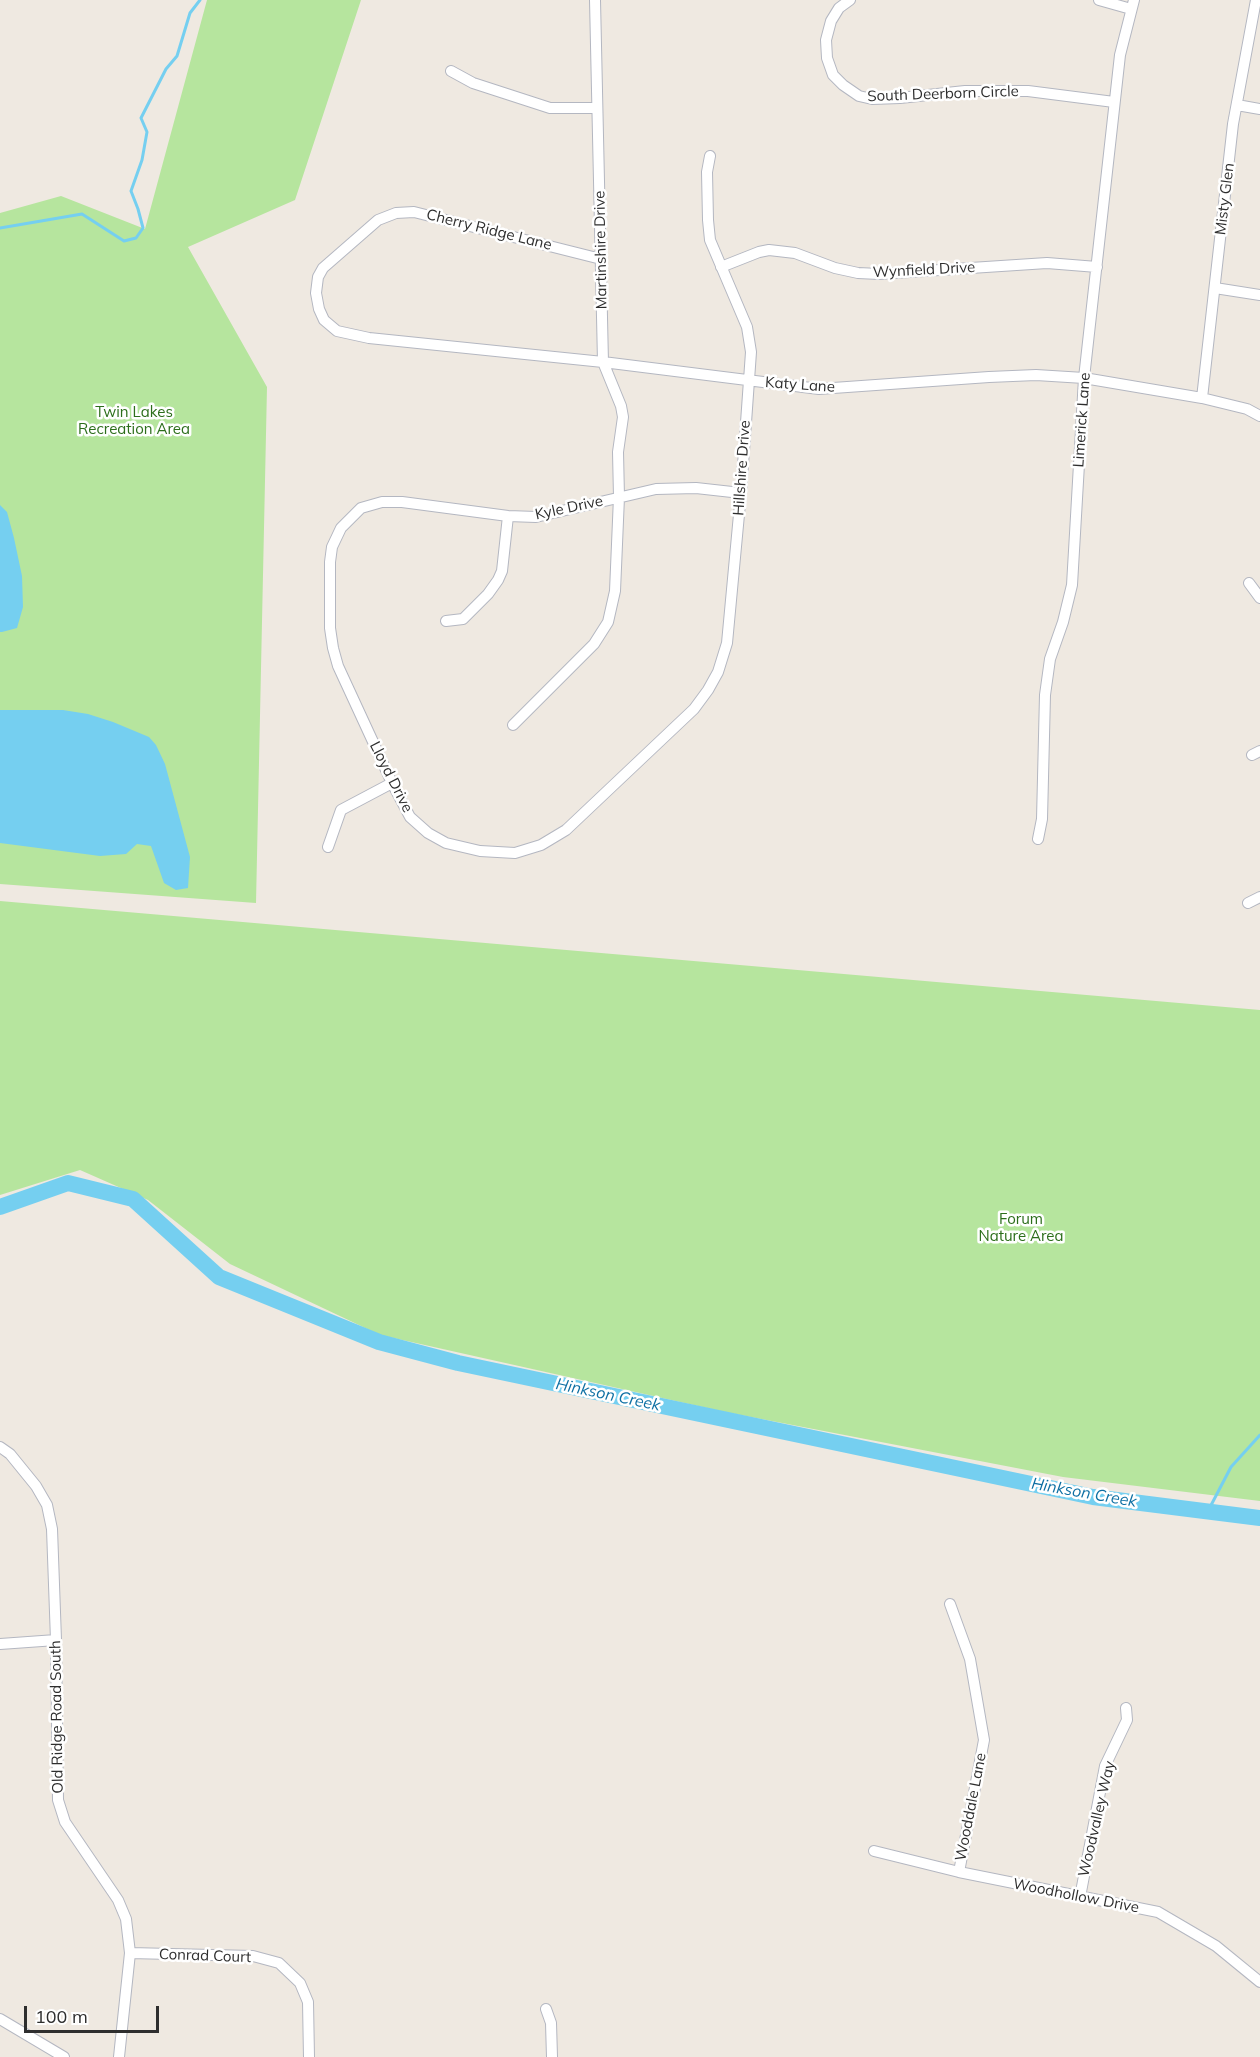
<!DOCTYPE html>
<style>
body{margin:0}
#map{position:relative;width:1260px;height:2057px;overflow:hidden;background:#efe9e1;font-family:Mulish,sans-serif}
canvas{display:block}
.scale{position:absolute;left:24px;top:2006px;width:135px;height:27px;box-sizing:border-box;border:3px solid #2e2e2e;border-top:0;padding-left:8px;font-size:18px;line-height:21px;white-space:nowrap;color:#2e2e2e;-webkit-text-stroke:4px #fff;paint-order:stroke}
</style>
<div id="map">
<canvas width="1260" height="2057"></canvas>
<div class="scale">100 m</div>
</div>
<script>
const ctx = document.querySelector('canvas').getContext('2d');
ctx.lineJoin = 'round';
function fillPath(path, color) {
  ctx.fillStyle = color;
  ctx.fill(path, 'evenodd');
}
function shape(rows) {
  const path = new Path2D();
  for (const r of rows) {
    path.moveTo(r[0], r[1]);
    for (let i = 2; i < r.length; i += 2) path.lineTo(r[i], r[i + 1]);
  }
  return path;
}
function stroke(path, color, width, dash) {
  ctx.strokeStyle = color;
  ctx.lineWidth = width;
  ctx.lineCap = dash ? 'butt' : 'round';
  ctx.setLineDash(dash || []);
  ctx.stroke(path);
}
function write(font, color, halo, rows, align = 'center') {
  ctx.font = font + ' Mulish,sans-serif';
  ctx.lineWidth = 5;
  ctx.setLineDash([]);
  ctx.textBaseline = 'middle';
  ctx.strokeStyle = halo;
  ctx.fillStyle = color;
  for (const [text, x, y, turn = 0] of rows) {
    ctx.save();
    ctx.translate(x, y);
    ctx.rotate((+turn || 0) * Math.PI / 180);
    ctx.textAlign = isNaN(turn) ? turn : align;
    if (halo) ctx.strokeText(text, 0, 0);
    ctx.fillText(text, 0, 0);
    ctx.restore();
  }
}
const green = shape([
 [207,0,361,0,295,200,188,247,267,387,256,903,0,884,0,213,61,196,145,229],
 [0,901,1260,1010,1260,1501,1063,1477,725,1412,380,1335,230,1264,148,1200,80,1170,0,1195]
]);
const water = shape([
 [0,505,7,512,14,538,22,576,23,607,17,628,2,632,0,632],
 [0,710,63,710,88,714,113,722,149,737,156,745,165,764,190,857,188,888,176,890,164,883,151,846,137,844,126,854,100,856,0,843]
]);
const stream = shape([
 [0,228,82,214,124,241,136,238,143,228,138,209,131,191,142,160,147,132,141,118,166,69,177,56,190,13,200,0],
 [1208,1511,1231,1467,1260,1435]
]);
const river = shape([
 [0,1207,68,1183,133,1199,219,1277,379,1342,458,1363,1093,1497,1260,1518]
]);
const street = shape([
 [850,0,839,8,831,21,826,40,827,58,833,75,843,85,859,96,872,99,900,98,965,91,1028,91,1114,102],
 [1099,0,1131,9],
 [451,71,473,83,550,108,597,108],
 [1237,105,1260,109],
 [710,156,707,172,708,220,710,240,747,327,751,352,741,493,727,643,718,672,708,690,694,709,566,830,541,845,515,853,480,851,446,843,428,833,410,817,392,783,338,666,333,648,330,628,330,562,332,547,341,528,361,508,382,502,402,502,508,516,536,517,656,489,696,488,741,493],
 [601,259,414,212,396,213,378,220,323,268,318,277,316,293,319,309,324,320,337,331,369,338,603,362,819,389,989,377,1036,375,1084,378,1202,398,1247,409,1260,416],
 [721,267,759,252,769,250,795,253,835,268,858,273,879,274,1047,263,1097,267],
 [1215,288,1260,295],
 [1202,398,1233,124,1256,0],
 [1249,583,1260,598],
 [446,621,463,619,488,594,498,580,502,571,508,516],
 [513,725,594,644,608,622,615,591,619,497,618,452,623,417,621,406,603,362,595,0],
 [1252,755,1260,751],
 [1038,839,1042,819,1045,695,1050,659,1063,622,1072,585,1084,378,1120,55,1134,0],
 [328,847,341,810,392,783],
 [1248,903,1260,897],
 [0,1447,10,1454,36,1486,47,1505,52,1529,56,1640,58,1800,65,1822,118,1900,126,1919,130,1953,119,2057],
 [950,1604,970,1659,984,1740,959,1872],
 [0,1644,56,1640],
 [874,1851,959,1872,1158,1912,1216,1946,1260,1982],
 [1080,1897,1105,1766,1127,1720,1126,1708],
 [130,1953,253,1956,279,1963,300,1983,308,2002,309,2057],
 [546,2009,551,2023,552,2057],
 [0,2019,64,2057]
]);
const streetNames = [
 ["South Deerborn Circle",943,94,-2],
 ["Misty Glen",1225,199,-83],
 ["Cherry Ridge Lane",489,230,14],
 ["Martinshire Drive",601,250,-91],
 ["Wynfield Drive",924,270,-3],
 ["Katy Lane",800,385,4],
 ["Limerick Lane",1082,420,-86],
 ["Hillshire Drive",742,468,-86],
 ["Kyle Drive",569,508,-12],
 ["Lloyd Drive",391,777,63],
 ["Old Ridge Road South",57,1717,-91],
 ["Wooddale Lane",971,1807,-79],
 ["Woodvalley Way",1097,1819,-77],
 ["Woodhollow Drive",1076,1896,11],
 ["Conrad Court",205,1956,2]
];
const parkNames = [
 ["Twin Lakes",134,412],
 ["Recreation Area",134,429],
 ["Forum",1021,1219],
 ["Nature Area",1021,1236]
];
const waterNames = [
 ["Hinkson Creek",608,1395,12],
 ["Hinkson Creek",1084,1493,10]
];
fillPath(green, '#b6e59e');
fillPath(water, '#75cff0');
stroke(stream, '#75cff0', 3);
stroke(river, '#75cff0', 16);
stroke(street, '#b4b7c1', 12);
stroke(street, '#fff', 10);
write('15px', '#2e2e2e', '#fff', streetNames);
write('15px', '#2c6e1b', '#fff', parkNames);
write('italic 16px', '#0d6fa3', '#fff', waterNames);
</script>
